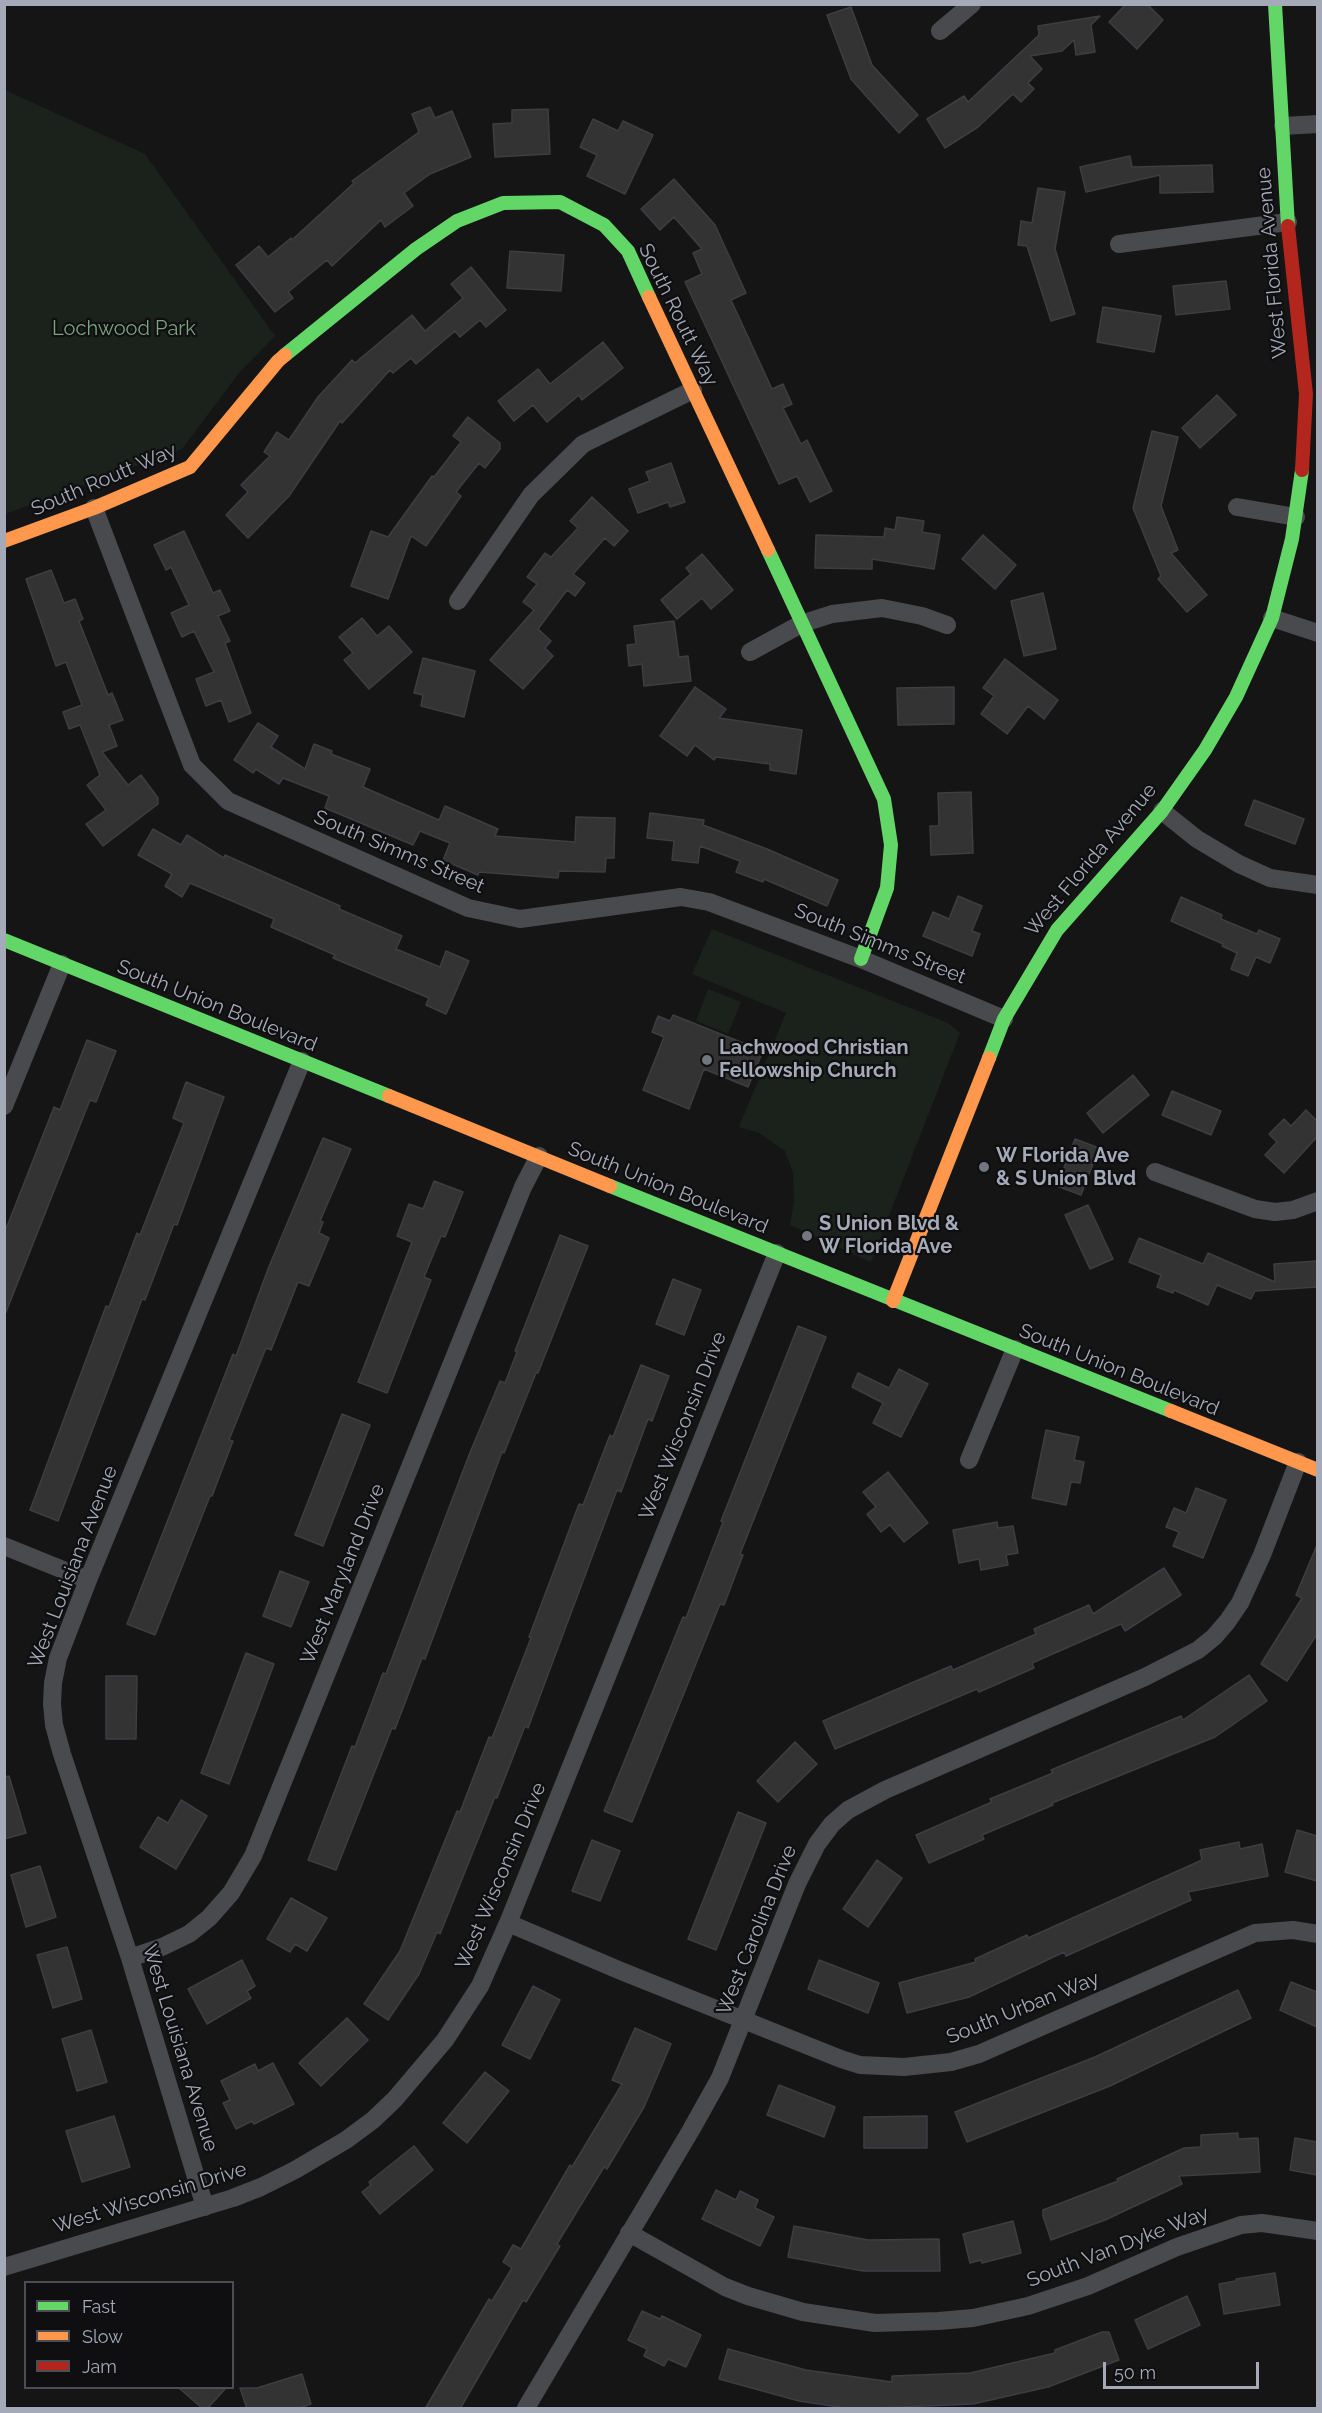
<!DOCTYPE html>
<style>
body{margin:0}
#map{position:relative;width:1322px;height:2413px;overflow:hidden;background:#151515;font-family:Raleway,sans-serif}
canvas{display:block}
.frame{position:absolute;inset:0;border:6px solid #a4aab7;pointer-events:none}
.legend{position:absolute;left:24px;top:2281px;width:210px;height:108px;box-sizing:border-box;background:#0f0f11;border:2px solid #4b4d53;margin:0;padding:8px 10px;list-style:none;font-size:18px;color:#a4aab7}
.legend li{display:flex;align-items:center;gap:12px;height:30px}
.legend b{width:30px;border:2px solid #4b4d53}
.scale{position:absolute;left:1103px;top:2362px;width:156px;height:27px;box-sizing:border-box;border:3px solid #a4aab7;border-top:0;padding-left:8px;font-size:18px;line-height:21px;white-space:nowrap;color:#a4aab7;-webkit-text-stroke:4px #0f0f11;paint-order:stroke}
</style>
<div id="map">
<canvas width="1322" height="2413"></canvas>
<div class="frame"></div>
<ul class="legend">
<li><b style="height:8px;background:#63d668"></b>Fast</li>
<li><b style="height:8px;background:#ff974d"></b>Slow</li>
<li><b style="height:8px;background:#b3261e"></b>Jam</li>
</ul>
<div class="scale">50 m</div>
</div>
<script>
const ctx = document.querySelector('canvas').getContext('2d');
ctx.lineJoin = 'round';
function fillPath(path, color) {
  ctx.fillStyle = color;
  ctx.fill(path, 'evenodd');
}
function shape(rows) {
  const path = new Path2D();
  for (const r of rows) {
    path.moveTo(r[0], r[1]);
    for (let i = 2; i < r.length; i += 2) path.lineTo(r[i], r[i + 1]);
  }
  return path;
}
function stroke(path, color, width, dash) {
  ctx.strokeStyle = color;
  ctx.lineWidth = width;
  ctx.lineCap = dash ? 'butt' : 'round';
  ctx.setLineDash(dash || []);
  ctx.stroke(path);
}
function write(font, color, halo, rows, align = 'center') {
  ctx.font = font + ' Raleway,sans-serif';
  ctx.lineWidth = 4.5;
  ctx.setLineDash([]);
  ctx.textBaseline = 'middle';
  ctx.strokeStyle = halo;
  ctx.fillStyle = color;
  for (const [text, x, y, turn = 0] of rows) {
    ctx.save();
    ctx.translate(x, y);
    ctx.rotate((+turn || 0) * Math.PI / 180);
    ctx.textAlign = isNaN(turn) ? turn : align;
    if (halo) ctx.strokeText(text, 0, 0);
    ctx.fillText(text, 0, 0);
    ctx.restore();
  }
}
const green = shape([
 [5,90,145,154,275,336,239,373,182,449,5,514],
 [712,929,948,1023,960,1033,871,1262,790,1225,794,1201,793,1173,785,1151,759,1133,739,1127,786,1013,692,974],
 [708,989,741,1002,728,1034,696,1021]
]);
const building = shape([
 [1126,4,1147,4,1163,20,1137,49,1109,22,1126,4],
 [851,7,872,65,918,115,899,133,851,79,827,15,851,7],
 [1100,16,1091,25,1095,52,1076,55,1074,40,1062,51,1030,56,1042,69,1028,83,1034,89,1021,102,1013,94,978,127,945,148,927,119,964,96,968,102,1039,35,1038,26,1100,16],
 [430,107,435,118,452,111,471,157,430,174,404,193,413,206,385,227,381,220,332,266,327,260,288,292,293,298,275,312,236,265,259,246,268,257,291,238,292,240,354,183,352,181,419,132,412,114,430,107],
 [548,109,550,154,495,157,493,124,512,123,512,110,548,109],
 [593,119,618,131,623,121,653,135,625,194,587,176,597,155,580,147,593,119],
 [1130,156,1132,167,1212,165,1213,192,1160,193,1160,175,1086,192,1080,167,1130,156],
 [674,179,715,225,746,293,731,300,772,389,783,384,792,404,783,408,801,444,807,440,832,491,810,502,797,476,779,484,685,282,702,274,693,253,702,249,674,217,660,230,641,209,674,179],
 [1038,188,1065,192,1055,249,1075,314,1051,321,1027,246,1018,245,1021,221,1032,223,1038,188],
 [510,251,564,255,561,291,507,288,510,251],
 [471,267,506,310,486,327,480,320,460,337,455,331,416,364,411,358,393,373,390,370,342,423,340,421,289,496,248,538,226,515,248,492,241,485,270,456,264,452,277,432,289,440,318,397,352,360,355,363,412,315,425,331,463,298,451,284,471,267],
 [1226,281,1230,309,1176,315,1173,286,1226,281],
 [1103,307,1161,316,1154,352,1097,342,1103,307],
 [603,342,623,368,582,400,579,395,547,422,533,405,514,421,498,401,538,369,550,384,603,342],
 [1217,395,1236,415,1200,448,1182,428,1217,395],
 [468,417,500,443,500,449,485,468,479,463,456,492,461,496,426,546,411,536,388,599,351,586,371,531,388,537,432,476,434,477,461,442,453,436,468,417],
 [1152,431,1178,437,1161,506,1178,550,1171,553,1207,595,1187,612,1158,579,1161,576,1133,508,1152,431],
 [671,463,685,502,670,507,668,502,638,513,629,489,650,481,646,472,671,463],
 [592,497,628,531,614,546,605,538,573,574,585,583,575,596,567,590,538,629,551,641,545,648,553,656,523,689,490,660,534,610,523,602,537,584,527,577,545,553,551,557,578,528,570,521,592,497],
 [897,517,924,521,922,532,940,535,934,569,872,559,872,569,815,568,816,535,884,537,885,528,895,530,897,517],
 [184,531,213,593,220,590,230,611,218,616,230,641,225,643,251,713,229,722,221,700,206,706,196,679,214,672,194,631,182,637,171,613,189,605,171,567,166,570,154,545,184,531],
 [983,535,1016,565,995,589,962,559,983,535],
 [702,554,733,590,711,609,702,598,677,619,661,600,691,574,686,568,702,554],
 [51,570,64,603,75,599,83,619,79,621,108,695,112,693,123,720,109,725,117,746,102,752,128,785,141,775,158,798,158,804,103,846,86,824,106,810,87,785,100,775,80,725,69,729,63,712,82,705,66,662,56,666,26,579,51,570],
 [1043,593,1056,649,1024,656,1011,601,1043,593],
 [362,618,377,636,389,626,412,652,369,689,344,660,353,653,339,637,362,618],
 [674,621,679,657,688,656,691,681,644,686,642,664,629,666,627,645,636,644,634,626,674,621],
 [423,658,475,671,464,717,421,706,423,695,414,693,423,658],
 [1005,659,1058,700,1044,719,1028,706,1007,734,981,714,994,696,983,688,1005,659],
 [695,687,726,709,719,718,802,730,796,774,770,770,770,764,716,757,714,760,695,745,687,756,660,736,695,687],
 [954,687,954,724,898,725,897,688,954,687],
 [258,723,278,736,271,747,305,769,314,744,332,751,331,754,370,769,363,787,439,820,445,806,498,829,495,836,575,842,576,817,615,818,614,858,606,858,605,872,559,871,558,878,479,872,478,875,443,860,450,843,420,831,413,845,325,808,329,796,283,778,279,784,256,769,253,773,234,760,258,723],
 [971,792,973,853,931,855,930,826,939,826,938,793,971,792],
 [1254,800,1304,819,1295,844,1245,825,1254,800],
 [650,813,704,820,703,825,767,849,838,880,827,906,764,879,763,882,736,872,740,861,700,846,698,863,672,860,674,841,647,838,650,813],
 [153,829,181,845,187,835,224,858,225,855,340,906,339,909,402,936,396,949,440,967,446,951,469,961,446,1014,426,1005,429,998,333,958,335,955,271,927,274,919,190,883,182,897,165,886,172,874,138,855,153,829],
 [958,896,982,906,972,931,980,934,972,956,923,936,933,912,949,919,958,896],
 [1181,897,1222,915,1221,919,1257,934,1259,930,1280,939,1270,963,1256,957,1248,976,1231,969,1237,953,1222,946,1223,944,1171,921,1181,897],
 [673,1015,763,1051,748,1087,704,1069,689,1109,643,1090,664,1037,652,1032,658,1016,670,1021,673,1015],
 [87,1040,116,1051,96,1102,90,1100,4,1317,4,1234,54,1107,60,1110,87,1040],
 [1133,1075,1149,1095,1103,1133,1087,1113,1133,1075],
 [186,1082,224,1097,177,1225,174,1224,145,1300,142,1299,58,1521,30,1510,106,1306,109,1307,137,1233,140,1235,184,1123,173,1118,186,1082],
 [1172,1091,1221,1111,1211,1135,1162,1115,1172,1091],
 [1306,1110,1317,1121,1317,1137,1284,1173,1265,1155,1277,1142,1269,1134,1284,1119,1291,1126,1306,1110],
 [323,1138,351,1149,320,1221,323,1222,319,1233,329,1238,309,1286,298,1282,271,1350,266,1348,229,1440,233,1441,212,1496,210,1496,155,1635,127,1624,233,1354,236,1356,268,1269,323,1138],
 [1075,1139,1099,1148,1081,1195,1057,1186,1075,1139],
 [434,1181,463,1192,445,1237,441,1236,424,1277,431,1280,387,1393,358,1382,412,1242,397,1236,409,1204,423,1209,434,1181],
 [1088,1205,1113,1259,1090,1269,1065,1215,1088,1205],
 [560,1235,588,1246,538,1373,536,1373,504,1453,502,1452,425,1659,422,1658,395,1729,392,1728,336,1870,308,1860,352,1746,355,1747,383,1673,386,1674,469,1455,500,1381,505,1383,517,1352,515,1351,560,1235],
 [1139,1238,1203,1264,1208,1253,1275,1282,1274,1264,1317,1261,1317,1287,1255,1291,1251,1299,1217,1285,1208,1305,1174,1290,1173,1293,1157,1287,1161,1275,1129,1262,1139,1238],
 [673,1279,701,1290,684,1335,656,1324,673,1279],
 [798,1326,826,1337,740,1554,743,1555,724,1605,720,1604,632,1822,604,1811,683,1617,686,1618,723,1522,721,1521,798,1326],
 [641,1365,669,1376,652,1421,648,1419,621,1492,617,1490,528,1728,525,1726,497,1798,495,1797,440,1934,437,1932,419,1974,388,2020,364,2004,400,1951,457,1811,460,1812,489,1737,492,1738,531,1638,529,1637,579,1504,583,1505,610,1435,613,1437,641,1365],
 [899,1369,928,1384,901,1437,873,1423,883,1403,852,1387,858,1373,889,1388,899,1369],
 [342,1414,370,1425,323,1546,295,1535,342,1414],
 [1046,1430,1079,1437,1074,1460,1084,1462,1080,1483,1071,1482,1066,1505,1032,1498,1046,1430],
 [888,1472,928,1523,904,1542,890,1525,881,1532,867,1514,876,1507,863,1492,888,1472],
 [1196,1488,1226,1500,1203,1558,1173,1546,1179,1532,1166,1527,1174,1508,1186,1513,1196,1488],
 [997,1522,998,1528,1013,1526,1018,1553,1006,1555,1008,1565,981,1570,979,1559,959,1563,953,1530,997,1522],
 [1317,1545,1317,1634,1287,1681,1261,1664,1302,1598,1296,1595,1317,1545],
 [1164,1568,1181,1595,1125,1631,1121,1624,1032,1663,1034,1668,979,1692,977,1689,835,1749,823,1721,951,1666,953,1670,1036,1634,1034,1629,1089,1605,1093,1614,1164,1568],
 [280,1571,309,1582,291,1627,263,1616,280,1571],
 [246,1653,274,1664,229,1784,201,1773,246,1653],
 [1249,1675,1267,1701,1215,1737,1052,1803,1053,1805,982,1835,984,1839,929,1863,916,1835,992,1802,990,1799,1053,1773,1051,1770,1181,1716,1183,1720,1249,1675],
 [106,1676,137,1676,136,1739,106,1739,106,1676],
 [795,1742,817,1764,778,1802,757,1781,795,1742],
 [9,1776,26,1833,4,1839,4,1777,9,1776],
 [181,1800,207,1816,176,1869,140,1847,158,1817,168,1823,181,1800],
 [738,1812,766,1823,716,1950,688,1939,738,1812],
 [1297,1830,1317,1836,1317,1881,1285,1872,1297,1830],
 [592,1840,620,1851,600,1901,572,1891,592,1840],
 [1239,1842,1240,1849,1262,1844,1268,1876,1188,1892,1191,1900,1066,1956,1064,1952,969,1997,907,2013,899,1983,976,1962,975,1959,1027,1935,1028,1938,1202,1860,1200,1850,1239,1842],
 [877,1860,902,1878,868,1927,843,1909,877,1860],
 [40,1866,56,1917,26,1927,11,1875,40,1866],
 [291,1898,327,1918,307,1951,295,1944,290,1952,267,1939,291,1898],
 [67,1947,82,1999,53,2008,37,1955,67,1947],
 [242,1960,255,1986,247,1991,251,1998,207,2024,188,1989,242,1960],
 [819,1960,879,1983,868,2013,808,1989,819,1960],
 [1291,1982,1317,1992,1317,2027,1280,2010,1291,1982],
 [533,1986,560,2000,530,2059,502,2045,533,1986],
 [1238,1990,1251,2018,1110,2086,967,2142,955,2112,1095,2057,1238,1990],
 [347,2018,368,2040,321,2086,299,2063,347,2018],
 [635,2028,671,2044,644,2107,607,2169,604,2167,557,2244,560,2246,526,2302,523,2300,460,2409,425,2409,489,2299,492,2301,512,2268,503,2262,513,2245,521,2249,570,2165,572,2167,622,2084,612,2080,635,2028],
 [91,2030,107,2082,77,2091,62,2039,91,2030],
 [273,2063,294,2104,254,2124,252,2121,236,2129,223,2103,230,2100,221,2081,255,2064,258,2071,273,2063],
 [485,2072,509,2091,467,2143,443,2123,485,2072],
 [779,2085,835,2107,824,2137,767,2115,779,2085],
 [114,2116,130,2167,82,2182,66,2131,114,2116],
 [927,2116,927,2148,864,2148,864,2117,927,2116],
 [1238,2133,1238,2139,1258,2138,1260,2172,1179,2176,1182,2184,1105,2220,1051,2240,1043,2216,1043,2210,1118,2181,1117,2179,1184,2148,1201,2147,1201,2135,1238,2133],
 [1295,2138,1317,2142,1317,2175,1290,2170,1295,2138],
 [414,2146,433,2170,380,2214,362,2192,371,2185,369,2182,414,2146],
 [716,2190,736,2200,740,2191,758,2200,755,2208,774,2217,760,2246,702,2219,716,2190],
 [1013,2221,1021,2253,982,2263,981,2260,970,2263,963,2234,1013,2221],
 [794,2226,868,2240,939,2239,940,2271,863,2271,788,2257,794,2226],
 [1275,2273,1280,2305,1224,2314,1219,2284,1236,2281,1236,2279,1275,2273],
 [1187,2296,1200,2325,1148,2349,1135,2320,1187,2296],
 [642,2311,660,2319,662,2316,701,2335,686,2367,668,2359,664,2366,644,2356,647,2349,628,2340,642,2311],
 [1102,2332,1109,2332,1119,2360,1048,2387,973,2404,852,2409,799,2401,719,2379,728,2349,806,2370,892,2382,892,2376,970,2373,1055,2353,1055,2350,1102,2332],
 [302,2374,311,2404,296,2409,247,2409,240,2388,257,2388,302,2374],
 [179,2388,226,2388,207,2409,203,2409,179,2388]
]);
const street = shape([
 [940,31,972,4],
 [1283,126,1318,124],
 [1119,244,1288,222],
 [1237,507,1296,517],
 [94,508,192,765,228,801,468,908,520,919,681,897,709,902,861,959,1004,1019],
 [458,601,531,495,583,444,693,390],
 [1272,618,1318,633],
 [750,652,801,624,832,614,882,608,922,616,947,625],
 [1162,811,1197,839,1239,864,1270,878,1318,885],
 [4,1106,62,964],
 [1155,1172,1255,1209,1275,1212,1293,1210,1318,1201],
 [969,1460,1015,1349],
 [4,1546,88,1580],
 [508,1923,621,1971,841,2059,860,2065,904,2067,951,2062,979,2054,1255,1933,1293,1930,1318,1934],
 [130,1958,162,1947,189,1934,209,1918,231,1893,253,1856,523,1187,539,1156],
 [205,2207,130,1958,62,1754,54,1725,52,1704,53,1683,58,1658,88,1580,302,1061],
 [629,2233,725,2287,748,2296,803,2312,875,2323,939,2321,973,2318,1028,2306,1088,2286,1177,2247,1241,2225,1262,2223,1318,2231],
 [4,2267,233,2198,261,2187,295,2170,346,2140,373,2120,395,2099,445,2040,480,1986,508,1923,777,1253],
 [526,2408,691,2130,720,2078,797,1884,817,1844,832,1824,848,1810,885,1790,1145,1677,1198,1650,1214,1637,1227,1622,1240,1603,1262,1555,1298,1462]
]);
const fast = shape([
 [1275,4,1288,226],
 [285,355,416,249,457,221,503,203,560,202,604,225,628,251,649,297],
 [768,550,884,799,891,845,887,888,861,959],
 [4,940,389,1096],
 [989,1058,1004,1019,1057,930,1162,811,1205,750,1236,697,1272,618,1292,539,1302,470],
 [610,1186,1171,1411]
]);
const slow = shape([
 [649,297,768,550],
 [4,541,94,508,190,467,278,361,285,355],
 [389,1096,610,1186],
 [893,1301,989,1058],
 [1171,1411,1318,1470]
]);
const jam = shape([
 [1288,226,1306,394,1302,470]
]);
const markers = [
 [707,1060,6,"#72767e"],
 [984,1167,6,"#72767e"],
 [807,1236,6,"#72767e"]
];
const streetNames = [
 ["West Florida Avenue",1272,263,-95],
 ["South Routt Way",678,315,64],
 ["South Routt Way",104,480,-23],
 ["South Simms Street",399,852,23],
 ["West Florida Avenue",1091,860,-50],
 ["South Simms Street",880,944,22],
 ["South Union Boulevard",217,1006,22],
 ["South Union Boulevard",668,1188,22],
 ["South Union Boulevard",1119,1370,22],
 ["West Wisconsin Drive",683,1426,-68],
 ["West Louisiana Avenue",73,1567,-69],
 ["West Maryland Drive",343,1574,-68],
 ["West Wisconsin Drive",501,1876,-67],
 ["West Carolina Drive",757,1930,-68],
 ["South Urban Way",1023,2008,-22],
 ["West Louisiana Avenue",180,2048,73],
 ["West Wisconsin Drive",150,2198,-17],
 ["South Van Dyke Way",1118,2247,-21]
];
const parkNames = [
 ["Lochwood Park",124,329]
];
const poiNames = [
 ["Lachwood Christian",719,1048],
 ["Fellowship Church",719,1071],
 ["W Florida Ave",996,1156],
 ["& S Union Blvd",996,1179],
 ["S Union Blvd &",819,1224],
 ["W Florida Ave",819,1247]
];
fillPath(green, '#1b221c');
fillPath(building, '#333334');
stroke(building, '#3d3e41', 1.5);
stroke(street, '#484a4e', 18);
stroke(fast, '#63d668', 14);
stroke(slow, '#ff974d', 14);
stroke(jam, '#b3261e', 14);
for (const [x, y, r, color] of markers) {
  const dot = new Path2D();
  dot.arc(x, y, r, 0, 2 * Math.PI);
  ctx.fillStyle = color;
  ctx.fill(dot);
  stroke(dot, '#0f0f11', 2);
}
write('20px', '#a4aab7', '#0f0f11', streetNames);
write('20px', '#7aa47d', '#0f0f11', parkNames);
write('bold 20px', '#a4aab7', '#0f0f11', poiNames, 'left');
</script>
